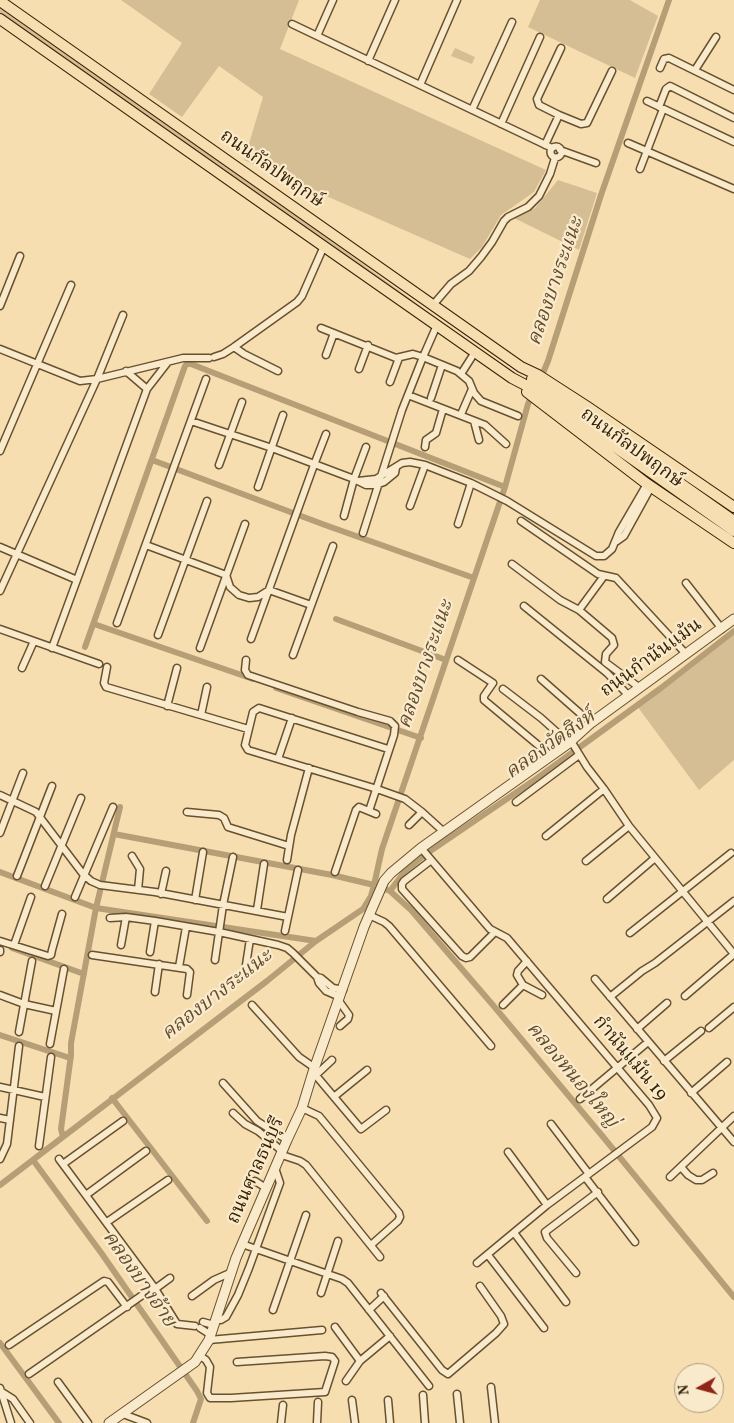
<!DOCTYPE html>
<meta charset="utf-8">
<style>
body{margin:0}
#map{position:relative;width:734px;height:1423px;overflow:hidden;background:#f7deb1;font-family:Vollkorn,serif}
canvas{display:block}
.north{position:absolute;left:674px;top:1363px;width:50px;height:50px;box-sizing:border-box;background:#faeacc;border:1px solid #ac9a7c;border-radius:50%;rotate:263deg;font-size:14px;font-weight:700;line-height:20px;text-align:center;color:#372204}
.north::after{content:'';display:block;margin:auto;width:18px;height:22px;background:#8f2418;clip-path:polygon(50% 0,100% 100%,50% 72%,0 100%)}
</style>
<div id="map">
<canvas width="734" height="1423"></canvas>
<div class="north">N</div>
</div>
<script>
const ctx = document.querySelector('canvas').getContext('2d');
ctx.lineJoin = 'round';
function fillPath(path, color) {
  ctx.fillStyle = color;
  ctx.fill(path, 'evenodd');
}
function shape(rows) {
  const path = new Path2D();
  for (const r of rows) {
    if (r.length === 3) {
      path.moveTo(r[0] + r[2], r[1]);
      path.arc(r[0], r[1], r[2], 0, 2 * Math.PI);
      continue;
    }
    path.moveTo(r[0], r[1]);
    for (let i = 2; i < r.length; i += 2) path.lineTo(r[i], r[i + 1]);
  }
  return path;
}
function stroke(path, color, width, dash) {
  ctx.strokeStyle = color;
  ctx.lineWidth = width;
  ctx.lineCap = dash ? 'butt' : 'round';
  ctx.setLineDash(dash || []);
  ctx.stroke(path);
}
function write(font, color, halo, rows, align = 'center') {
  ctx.font = font + ' Vollkorn,"Noto Serif Thai",serif';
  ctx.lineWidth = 4.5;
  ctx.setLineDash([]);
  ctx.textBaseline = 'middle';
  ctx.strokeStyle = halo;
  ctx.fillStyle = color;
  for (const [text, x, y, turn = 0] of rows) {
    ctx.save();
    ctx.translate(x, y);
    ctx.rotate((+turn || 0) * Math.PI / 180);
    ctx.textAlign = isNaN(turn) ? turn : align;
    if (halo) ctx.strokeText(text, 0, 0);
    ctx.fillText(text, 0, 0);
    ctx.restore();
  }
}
const green = shape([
 [121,0,299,0,280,49,546,170,534,192,501,215,482,247,470,259,244,160,263,97,219,66,182,117,149,94,182,43],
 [540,0,630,0,658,16,635,78,528,27],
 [0,7,331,241,438,319,356,264,0,13],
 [455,48,475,57,472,64,451,56],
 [558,180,597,193,579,250,514,218,535,208],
 [734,634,734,760,699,790,637,706]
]);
const canal = shape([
 [540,380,548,361,601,195,669,0],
 [152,460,325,525,474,578],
 [336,619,446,660],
 [94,624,253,679],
 [85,647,185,366,187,364,191,364,505,487],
 [276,688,421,738],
 [114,834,332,875,374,885,390,891,411,910,492,1004,604,1138,734,1297],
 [0,872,96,908,316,941],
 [390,891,405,871,423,856,536,779,661,688,734,631],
 [12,948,84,974],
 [0,1035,70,1058],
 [112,1098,207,1221],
 [63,1137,61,1129,71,1055,71,1043,96,908,120,807],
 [33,1160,102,1254,197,1391,201,1399,193,1423],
 [0,1185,267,981,316,941,363,909,371,896,374,885,382,849,505,487,528,404,533,393],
 [0,1343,59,1423]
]);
const minor = shape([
 [292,24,552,148],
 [317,36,333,0],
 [561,48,537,99,539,105,559,115,581,124,587,123,612,71],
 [368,61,395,0],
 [660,68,664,59,669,58,734,90],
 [695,70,716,37],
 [420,85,457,0],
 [647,101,734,142],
 [659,107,666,89,670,86,734,118],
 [472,110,512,22],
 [501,124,540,37],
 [628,143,734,189],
 [545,145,559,115],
 [556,152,5.5],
 [560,150,596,163],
 [640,169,663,109],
 [433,305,451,284,469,271,481,257,492,242,504,221,508,217,528,207,539,196,550,174,555,158],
 [0,306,20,256],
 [321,328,396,358,413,354,423,357,457,371,469,381,474,393,481,401,518,416],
 [234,347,244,354,278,371],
 [0,349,80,381,97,379,183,358,209,358],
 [326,355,334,333],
 [214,357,223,354,234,347,297,302,302,296,324,246],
 [359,369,368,345],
 [126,371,147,389],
 [461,374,475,352],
 [390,382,399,358],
 [408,395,485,425,506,444],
 [431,398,442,365],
 [462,412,472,389],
 [191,421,272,448,354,479,366,485,376,485,384,482,395,473,396,468],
 [474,421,479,440],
 [425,447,426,440,436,433,443,409],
 [0,451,71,285],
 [219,465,242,402],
 [358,481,376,479,402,463,410,462,425,465,471,483,507,501,596,556,604,556,612,549,619,532,647,484],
 [258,487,283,415],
 [410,506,425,465],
 [344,516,354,479,366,447],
 [521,521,598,574,616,578,686,654],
 [458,524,471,483],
 [363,533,402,410,423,357,437,325],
 [617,541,624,536,651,487],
 [146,545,226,575,230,587,239,595,249,598,258,597,269,590,311,605],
 [0,547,77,580],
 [512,564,560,600,579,610,612,638,614,645,606,654,605,662,640,688],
 [686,583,722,629],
 [0,591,97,379,123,315],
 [524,606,607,673,629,696],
 [579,610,604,576],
 [117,623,206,379],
 [0,629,99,664],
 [158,635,207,501],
 [251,639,314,465,326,434],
 [52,648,147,389,168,362],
 [200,648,245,524],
 [293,655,333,546],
 [246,660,245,670,248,675,358,712,390,721,395,726,394,735,369,811],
 [458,660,493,683,484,696,484,700,550,755],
 [107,667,104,683,106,687,248,729],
 [22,668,34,641],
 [541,679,591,723],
 [503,689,541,718,569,743],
 [167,706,177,668],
 [201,715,207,687],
 [571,741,587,767,604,789,629,826,734,954],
 [388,749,259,708,253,712,245,745,248,750,377,789,405,799,422,812,444,832],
 [278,759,292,718],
 [0,795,36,812,83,874,91,881,100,885,155,892,288,917],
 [516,802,579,755],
 [187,812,219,815,224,818,228,827,231,828,289,846],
 [409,825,422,812],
 [0,833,23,773],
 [546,836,604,789],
 [421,848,490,929,507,938,649,1105,657,1118,652,1127,547,1205,477,1263],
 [132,856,140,869,138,890],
 [287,860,291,835,309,768],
 [430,861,404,881,402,884,402,889,462,956,466,958,470,957,494,933],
 [586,861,629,826],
 [335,872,356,810,359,807,376,814],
 [17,876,52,786],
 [45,886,81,798],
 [161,894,166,871],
 [75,897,113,807],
 [607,899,655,858],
 [195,900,203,852],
 [257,910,264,864],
 [369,915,384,922,389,926,491,1046],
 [110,918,126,917,155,921,219,932,278,945,287,948,293,953,317,977,321,978,333,988,343,990],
 [285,931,298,870],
 [630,933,731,853],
 [0,941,48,956,51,955,52,950,62,914],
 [14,945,31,897],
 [121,945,126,917],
 [0,952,0,950],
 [150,952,155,921],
 [92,955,187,969,190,972,187,995],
 [215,960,223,905,233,857],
 [527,961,518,971,517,975,523,985,542,995],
 [246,965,250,939],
 [179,967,186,927],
 [317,977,319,983,326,991,340,997],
 [595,979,734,1142],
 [155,992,159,964],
 [0,995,24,1004,56,1011],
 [685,996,734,954],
 [610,997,642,971,655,963,734,901],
 [339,1001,349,1015,348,1019,340,1026],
 [252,1005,299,1057,315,1068],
 [503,1005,523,985],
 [709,1028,734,1007],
 [637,1029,667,1003],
 [19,1032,32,961],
 [50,1044,64,969],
 [664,1061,701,1031],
 [313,1072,361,1129,386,1110],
 [316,1075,332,1060],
 [223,1083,257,1121,287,1140],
 [0,1087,45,1097],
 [691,1093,727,1062],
 [335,1096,367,1070],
 [580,1099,648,1042],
 [302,1108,319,1116,399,1213,400,1217,398,1221,371,1245],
 [233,1113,245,1124,258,1131,282,1151],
 [0,1118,10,1120],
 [551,1124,589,1174],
 [39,1146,51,1057],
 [508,1152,547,1205],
 [282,1155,300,1161,306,1165,380,1257],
 [0,1159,7,1144,19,1046],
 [59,1159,154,1287,177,1324,195,1326],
 [63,1164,123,1121],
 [681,1167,688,1175,696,1180,702,1180,713,1173],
 [585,1177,635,1242],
 [670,1177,734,1116],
 [249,1185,255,1181,266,1188],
 [86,1195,146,1151],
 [107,1222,168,1180],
 [515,1234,566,1302],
 [242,1244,342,1279,348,1283,429,1386],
 [488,1255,544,1328],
 [576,1273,547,1238,545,1232,598,1192],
 [155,1289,170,1278],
 [321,1293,338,1241],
 [381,1293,442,1370,448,1374,496,1333,504,1324,501,1316,480,1286],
 [192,1296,214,1280,232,1272],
 [273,1310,306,1215],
 [369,1310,384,1296],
 [216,1319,221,1320,226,1317,238,1295,249,1268,280,1183,275,1168],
 [203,1322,214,1325],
 [335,1327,360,1361],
 [200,1328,211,1335],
 [209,1340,322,1330],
 [9,1345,104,1281,108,1282,127,1307],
 [200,1356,206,1360,210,1367,207,1393,210,1398,231,1398,325,1392,335,1361,332,1357,325,1356,237,1362],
 [29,1374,154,1287],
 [346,1381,360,1361,390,1336],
 [58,1382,88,1423],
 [491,1387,495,1423],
 [0,1388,11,1423],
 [2,1392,13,1399,30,1423],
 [457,1394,460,1423],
 [423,1395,425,1423],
 [352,1400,355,1423],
 [388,1400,390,1423],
 [123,1414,147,1423],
 [281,1423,283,1405],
 [317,1423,318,1402]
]);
const tertiary = shape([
 [109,1423,195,1362,209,1340,236,1258,287,1140,302,1108,313,1072,364,927,384,881,391,873,421,848,569,743,591,723,734,619]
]);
const primary = shape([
 [0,1,521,367,538,375,586,406,734,507],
 [0,19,266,206,512,378,533,389,734,531],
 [532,379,734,521],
 [527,392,647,484,734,543]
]);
const streetNames = [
 ["ถนนกัลปพฤกษ์",271,170,35],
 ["ถนนกัลปพฤกษ์",631,449,36],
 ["ถนนกำนันแม้น",652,659,-36],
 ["กำนันแม้น 19",629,1059,50],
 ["ถนนศาลธนบุรี",257,1171,-66]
];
const waterNames = [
 ["คลองบางระแนะ",557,282,-71],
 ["คลองบางระแนะ",427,665,-71],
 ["คลองวัดสิงห์",551,746,-35],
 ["คลองบางระแนะ",218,996,-38],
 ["คลองหนองใหญ่",571,1076,50],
 ["คลองบางอ้าย",138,1280,55]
];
fillPath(green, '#d6be94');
stroke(canal, '#b69e76', 6);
stroke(minor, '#67512f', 9);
stroke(tertiary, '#67512f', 11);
stroke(primary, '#372204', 12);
stroke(minor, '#faeacc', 6);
stroke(tertiary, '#faeacc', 9);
stroke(primary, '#f7deb1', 10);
write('19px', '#372204', '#faeacc', streetNames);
write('italic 20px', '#634d2c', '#faeacc', waterNames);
</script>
